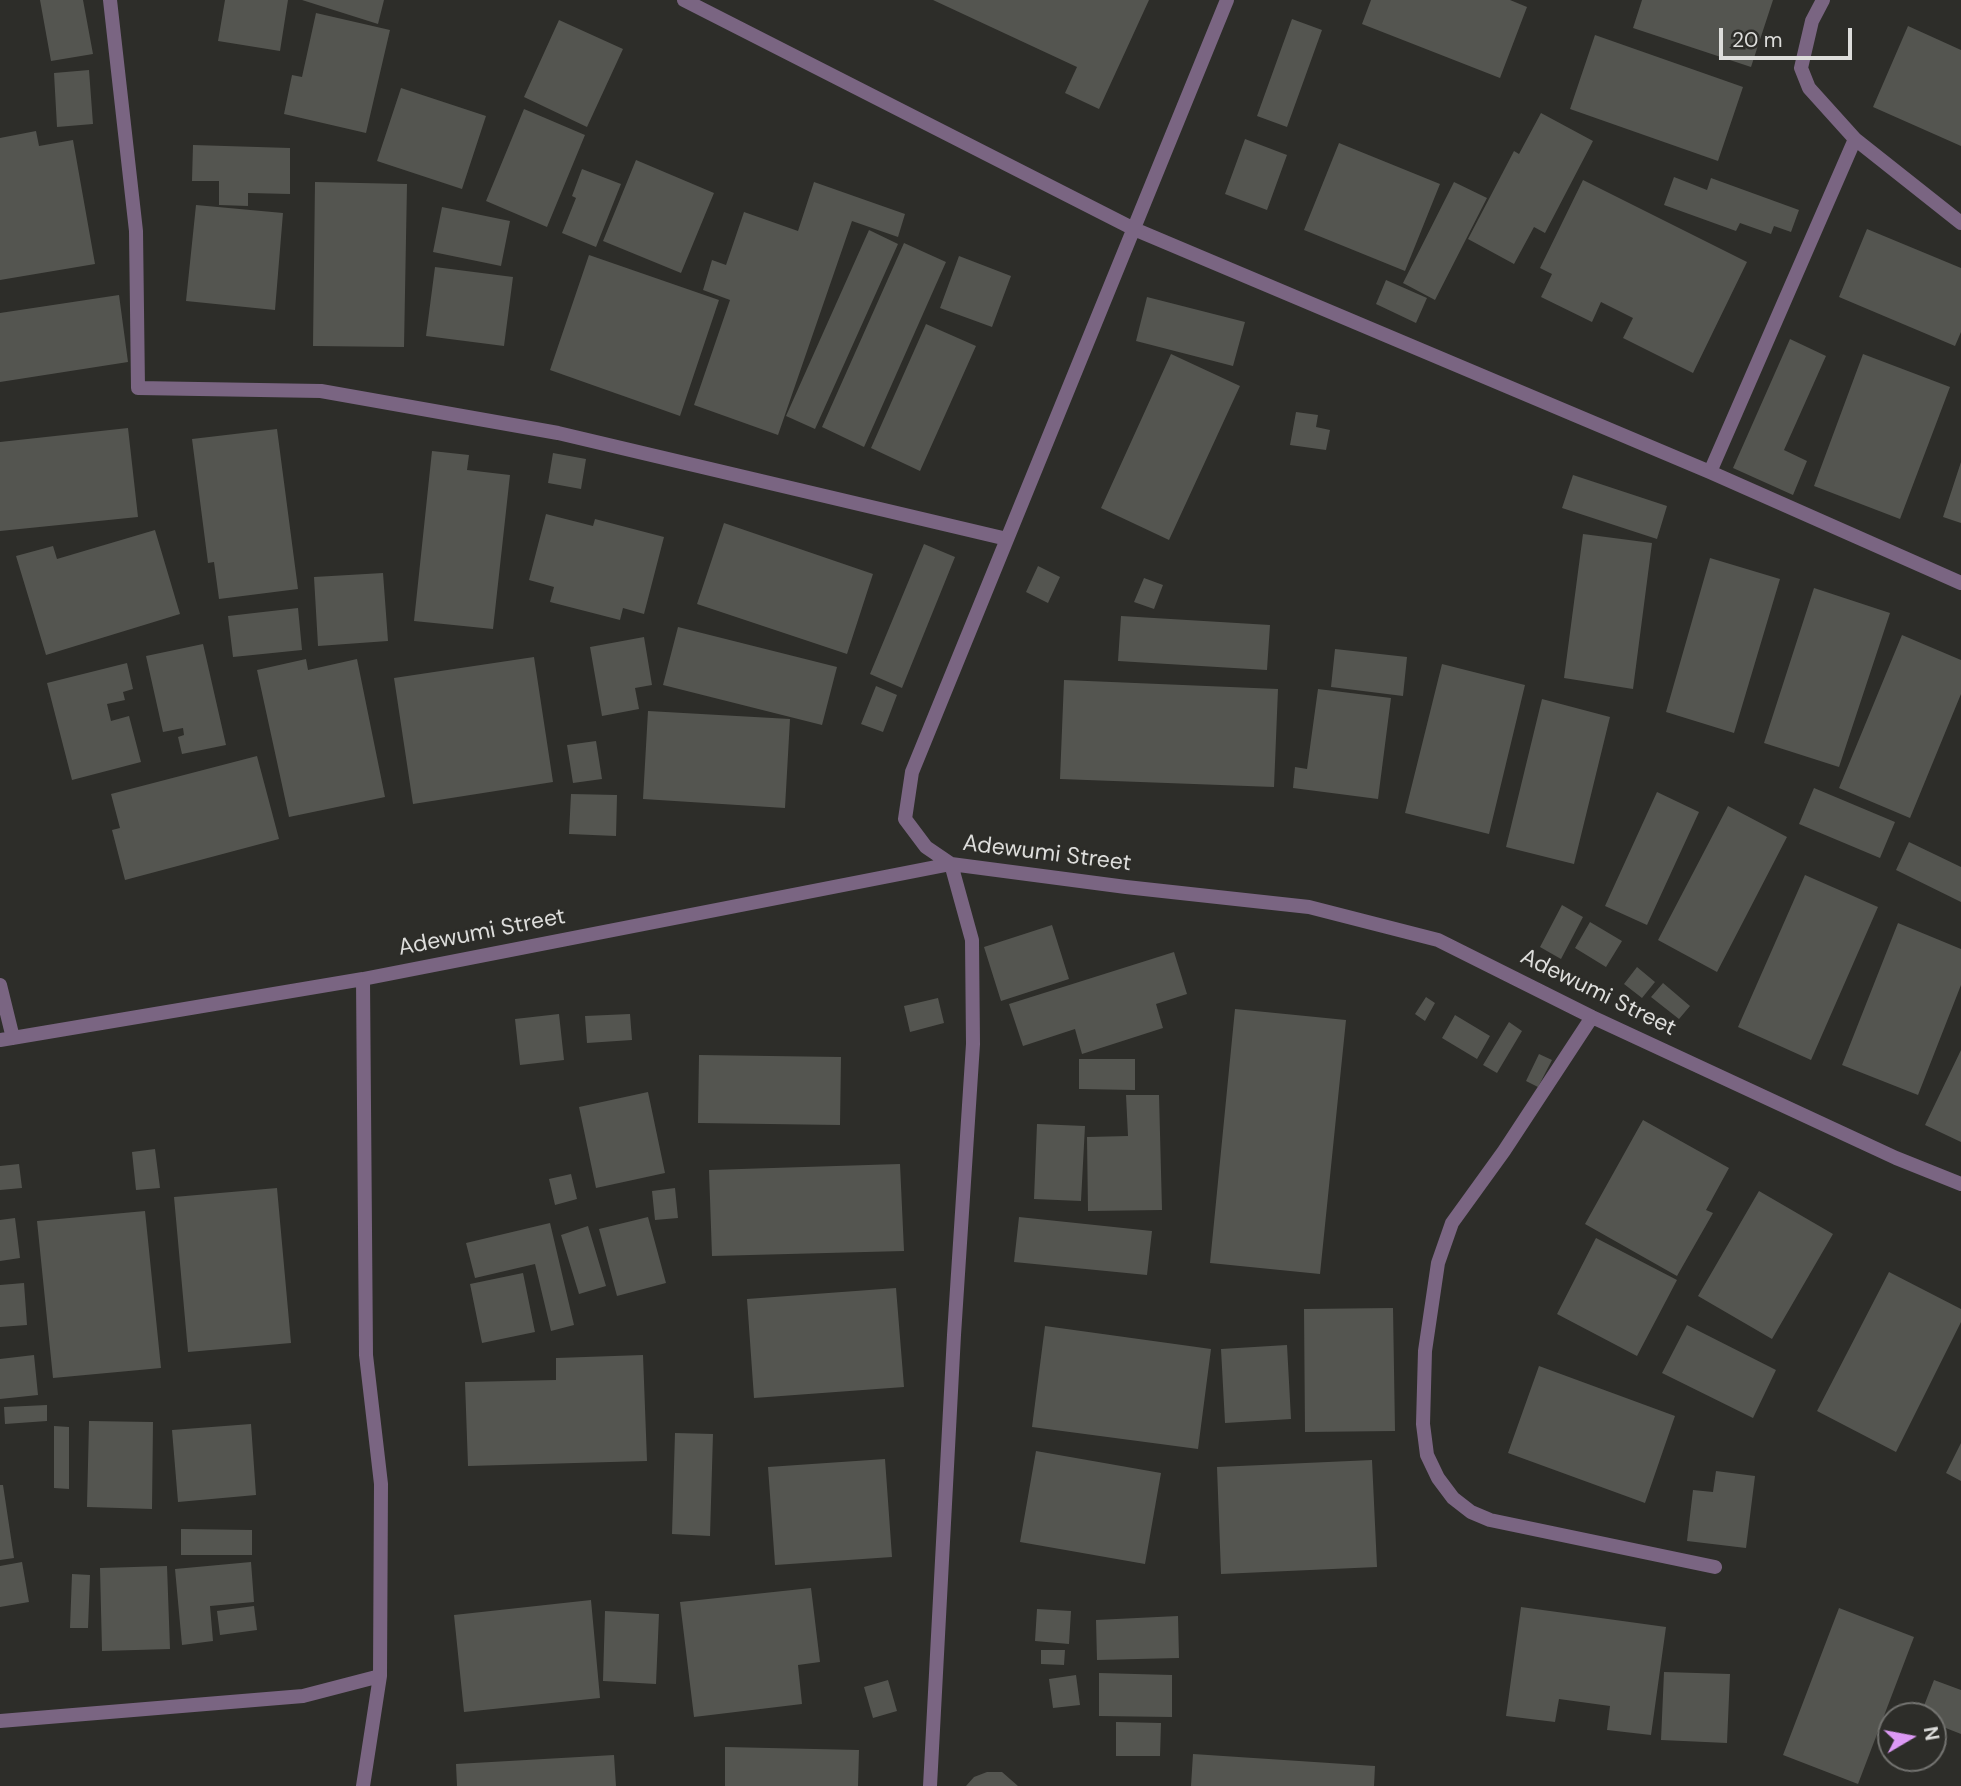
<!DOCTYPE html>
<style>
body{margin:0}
#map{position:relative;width:1961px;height:1786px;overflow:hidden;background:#2d2d29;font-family:"DM Sans",sans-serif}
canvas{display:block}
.north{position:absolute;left:1877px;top:1702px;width:70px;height:70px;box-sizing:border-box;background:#2d2d29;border:2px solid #737370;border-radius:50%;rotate:80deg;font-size:19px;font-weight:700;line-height:28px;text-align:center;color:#dddddb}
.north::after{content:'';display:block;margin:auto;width:24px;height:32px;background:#dc99f4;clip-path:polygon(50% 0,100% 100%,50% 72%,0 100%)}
.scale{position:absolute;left:1719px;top:28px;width:133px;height:32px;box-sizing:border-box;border:4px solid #dddddb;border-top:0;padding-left:9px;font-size:21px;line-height:24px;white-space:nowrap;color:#dddddb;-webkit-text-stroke:5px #2d2d29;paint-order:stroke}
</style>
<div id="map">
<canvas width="1961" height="1786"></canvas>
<div class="north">N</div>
<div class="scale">20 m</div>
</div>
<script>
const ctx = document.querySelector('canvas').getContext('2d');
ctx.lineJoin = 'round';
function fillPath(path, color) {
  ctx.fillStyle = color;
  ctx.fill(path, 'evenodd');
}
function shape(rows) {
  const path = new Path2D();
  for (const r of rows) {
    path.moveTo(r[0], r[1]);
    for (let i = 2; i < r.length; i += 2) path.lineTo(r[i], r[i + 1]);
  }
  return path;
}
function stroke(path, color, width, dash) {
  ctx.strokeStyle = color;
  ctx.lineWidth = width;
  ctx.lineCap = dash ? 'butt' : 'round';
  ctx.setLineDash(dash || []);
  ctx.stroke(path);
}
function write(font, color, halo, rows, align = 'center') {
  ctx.font = font + ' "DM Sans",sans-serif';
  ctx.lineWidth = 5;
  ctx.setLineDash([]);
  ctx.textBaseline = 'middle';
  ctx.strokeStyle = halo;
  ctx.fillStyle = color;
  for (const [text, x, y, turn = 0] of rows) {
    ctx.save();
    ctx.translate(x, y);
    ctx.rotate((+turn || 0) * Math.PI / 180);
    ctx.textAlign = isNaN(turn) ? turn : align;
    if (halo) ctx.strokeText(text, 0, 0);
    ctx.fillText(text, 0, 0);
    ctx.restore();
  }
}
const building = shape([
 [40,0,83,0,93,54,51,61],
 [225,0,288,0,280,51,218,41],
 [302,0,384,0,378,24],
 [933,0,1149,0,1099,109,1065,93,1077,67],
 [1371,0,1510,0,1527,7,1500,78,1362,24],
 [1642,0,1773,0,1751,67,1633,28],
 [316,13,390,30,366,133,284,114,292,75,302,77],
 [1292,19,1322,30,1287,127,1257,116],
 [559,20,623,49,587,127,524,97],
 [1908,26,1961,50,1961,146,1873,107],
 [1595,35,1743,87,1718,161,1570,109],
 [89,70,93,124,57,127,54,73],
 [401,88,486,116,462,189,377,161],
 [524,109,585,135,547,227,486,201],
 [1541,113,1593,141,1545,233,1534,227,1514,264,1468,239,1514,151,1519,154],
 [36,131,39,146,73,140,95,264,0,280,0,138],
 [1245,139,1287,155,1267,210,1225,194],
 [1339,143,1440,184,1405,271,1304,230],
 [193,145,290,148,290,194,248,193,248,206,219,205,219,181,192,181],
 [636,160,714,193,681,273,603,241],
 [582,169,621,184,596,247,562,233,576,198,572,196],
 [1674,177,1707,190,1711,178,1799,210,1791,232,1774,226,1771,234,1740,223,1736,231,1664,205],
 [1583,180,1747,262,1693,373,1623,338,1633,318,1601,302,1592,322,1541,297,1552,274,1540,268],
 [315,182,407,184,404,347,313,346],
 [814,182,905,214,898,237,852,221,778,435,694,405,730,300,703,290,712,260,726,265,744,212,798,231],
 [1454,182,1487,198,1435,300,1403,283],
 [196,205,283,213,275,310,186,301],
 [442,207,510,221,501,266,433,252],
 [1867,229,1961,268,1961,332,1955,346,1839,297],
 [869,230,898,244,815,429,786,416],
 [904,243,946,262,864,447,822,427],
 [589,255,719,300,680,416,550,370],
 [959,256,1011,276,992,327,940,308],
 [435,267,513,277,504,346,426,336],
 [1386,280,1427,298,1416,323,1376,304],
 [119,295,128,362,0,382,0,313],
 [1147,297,1245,322,1233,366,1136,341],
 [926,324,976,346,920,471,871,448],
 [1790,339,1826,356,1784,450,1807,461,1793,495,1733,468],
 [1171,354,1240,386,1169,540,1101,508],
 [1863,354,1950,387,1900,519,1814,486],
 [1296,412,1318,415,1316,427,1330,430,1326,450,1290,445],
 [128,428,138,517,0,531,0,442],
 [277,429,298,589,219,599,214,562,208,563,192,439],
 [432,451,469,455,467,470,510,475,493,629,414,621],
 [553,453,586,459,581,489,548,483],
 [1961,462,1961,523,1943,517],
 [1573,475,1667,506,1657,539,1562,508],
 [546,514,593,526,595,519,664,537,644,614,623,608,620,620,550,602,554,587,529,580],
 [724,523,873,574,847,654,697,604],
 [155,530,180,614,46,655,16,556,53,546,57,559],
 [1583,534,1652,543,1633,689,1564,678],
 [924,544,955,557,902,688,870,674],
 [1710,558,1780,579,1734,733,1666,712],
 [1038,566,1060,577,1048,603,1026,592],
 [383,573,388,641,318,646,314,577],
 [1144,578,1163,585,1154,609,1134,602],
 [1814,588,1890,613,1839,767,1764,743],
 [298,608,302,650,233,657,228,616],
 [1121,616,1270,625,1267,670,1118,661],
 [678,627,837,667,822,725,663,685],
 [1902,635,1961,660,1961,694,1910,818,1839,788],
 [644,637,652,685,635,688,639,709,602,716,590,647],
 [203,644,226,745,182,754,178,737,184,735,183,728,163,732,146,656],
 [1335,649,1407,657,1403,696,1331,687],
 [534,657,553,782,413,804,394,678],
 [306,659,308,670,357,659,385,797,289,817,257,670],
 [127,663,133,689,123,692,125,700,107,704,111,721,129,716,141,762,72,780,47,683],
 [1442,664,1525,685,1489,834,1405,813],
 [1064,680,1278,689,1274,787,1060,779],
 [876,686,897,695,883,732,861,724],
 [1318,689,1391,698,1378,799,1293,788,1295,767,1307,769],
 [1542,699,1610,717,1574,864,1506,847],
 [648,711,790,719,785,808,643,799],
 [596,741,602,779,573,783,567,745],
 [257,756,279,839,125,880,112,830,120,828,111,794],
 [1814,788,1895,822,1880,858,1799,824],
 [1657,792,1699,812,1647,925,1605,906],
 [571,794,617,795,616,836,569,834],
 [1728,806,1787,837,1717,972,1658,940],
 [1909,842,1961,867,1961,902,1896,870],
 [1805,875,1878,907,1811,1060,1738,1027],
 [1562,905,1583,917,1561,959,1540,947],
 [1590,922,1622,941,1606,967,1575,948],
 [1898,923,1961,949,1961,985,1918,1095,1842,1065],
 [1052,925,1069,979,1001,1001,984,947],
 [1174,952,1187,994,1156,1004,1163,1028,1082,1054,1075,1029,1023,1046,1009,1004],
 [1637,967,1655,982,1642,998,1624,984],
 [1663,983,1690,1006,1679,1019,1651,997],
 [1426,997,1435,1003,1425,1021,1415,1014],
 [938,998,944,1023,910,1032,904,1006],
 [1235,1009,1346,1020,1320,1274,1210,1263],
 [559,1014,564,1060,520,1065,515,1019],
 [630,1014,632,1040,587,1043,585,1016],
 [1455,1015,1490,1036,1477,1059,1442,1038],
 [1509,1022,1522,1031,1497,1073,1483,1065],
 [1961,1050,1961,1142,1925,1125],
 [1539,1054,1552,1060,1538,1087,1526,1081],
 [699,1055,841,1057,840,1125,698,1123],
 [1079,1059,1135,1059,1135,1090,1079,1089],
 [648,1092,665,1173,596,1188,579,1107],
 [1126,1095,1159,1095,1162,1210,1088,1211,1087,1137,1128,1136],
 [1643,1120,1729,1168,1706,1210,1713,1213,1677,1276,1585,1224],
 [1037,1124,1085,1126,1081,1201,1034,1199],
 [155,1149,160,1188,136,1190,132,1152],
 [19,1164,22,1188,0,1190,0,1166],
 [900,1164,904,1251,712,1256,709,1170],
 [571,1174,577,1199,555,1205,549,1179],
 [277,1188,291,1343,188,1352,174,1197],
 [675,1188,678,1218,655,1220,652,1191],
 [1759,1191,1833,1234,1772,1339,1698,1296],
 [145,1211,161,1368,53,1378,37,1221],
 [648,1217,666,1283,617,1296,599,1229],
 [1019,1217,1152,1231,1147,1275,1014,1262],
 [15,1218,20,1258,0,1261,0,1220],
 [550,1223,574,1325,551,1331,535,1264,475,1278,466,1243],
 [588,1226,606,1286,579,1294,561,1235],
 [1596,1238,1677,1280,1637,1356,1557,1314],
 [1889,1272,1961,1309,1961,1322,1896,1452,1817,1411],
 [523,1273,535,1332,482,1343,470,1284],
 [24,1283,27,1325,0,1327,0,1285],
 [896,1288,904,1387,754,1398,747,1299],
 [1393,1308,1395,1431,1305,1432,1304,1309],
 [1687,1325,1776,1370,1753,1418,1662,1373],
 [1045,1326,1211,1349,1198,1449,1032,1427],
 [1287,1345,1291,1419,1225,1423,1221,1349],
 [34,1355,38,1395,0,1399,0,1359],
 [643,1355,647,1461,468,1466,465,1382,556,1380,556,1358],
 [1539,1366,1675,1416,1645,1503,1508,1453],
 [47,1405,47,1421,5,1424,4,1407],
 [89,1421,153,1422,152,1509,87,1507],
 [251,1424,256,1495,178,1502,172,1430],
 [54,1426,69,1427,69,1489,54,1488],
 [675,1433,713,1434,710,1536,672,1534],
 [1961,1443,1961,1481,1946,1473],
 [1036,1451,1161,1473,1145,1564,1020,1542],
 [885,1459,892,1557,775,1565,768,1467],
 [1372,1460,1377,1567,1221,1574,1217,1467],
 [1716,1471,1755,1476,1746,1548,1687,1541,1693,1490,1713,1492],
 [0,1485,3,1485,14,1558,0,1560],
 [181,1529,252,1530,252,1555,181,1555],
 [22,1562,29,1602,0,1607,0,1566],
 [251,1562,254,1602,210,1606,213,1641,182,1645,175,1569],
 [167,1566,170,1649,102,1651,100,1568],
 [72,1574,90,1575,88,1628,70,1628],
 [811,1588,820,1662,798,1665,802,1704,694,1717,680,1602],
 [591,1600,600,1698,464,1712,454,1615],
 [254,1606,257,1630,220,1635,217,1611],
 [1521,1607,1666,1627,1651,1735,1607,1730,1610,1706,1559,1699,1555,1722,1506,1716],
 [1839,1608,1914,1637,1858,1784,1783,1755],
 [1037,1609,1071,1611,1069,1644,1035,1641],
 [605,1611,659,1614,656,1684,603,1681],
 [1178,1616,1179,1658,1097,1660,1096,1620],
 [1041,1650,1065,1650,1064,1665,1041,1664],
 [1664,1672,1730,1674,1727,1743,1661,1740],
 [1099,1673,1172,1675,1172,1717,1099,1716],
 [1076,1675,1080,1705,1053,1708,1049,1679],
 [888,1680,897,1711,873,1718,864,1687],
 [1934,1680,1961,1690,1961,1734,1933,1723,1933,1716,1920,1716],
 [1116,1722,1161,1723,1160,1756,1116,1756],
 [725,1747,859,1750,858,1786,725,1786],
 [1193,1754,1375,1766,1374,1786,1191,1786],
 [614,1755,616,1786,457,1786,456,1764],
 [987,1772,1002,1772,1018,1786,966,1786,974,1777]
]);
const minor = shape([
 [110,0,136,231,138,388,321,391,558,433,1007,539],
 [684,0,1134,229,1710,472,1961,583],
 [1823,0,1812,21,1801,68,1809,88,1855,139,1961,223],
 [1710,472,1855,139],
 [363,979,366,1355,381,1484,380,1676,363,1786],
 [0,985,13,1038],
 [1592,1017,1504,1151,1452,1223,1438,1263,1425,1351,1423,1424,1427,1455,1438,1478,1453,1498,1471,1512,1490,1520,1715,1567],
 [0,1040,363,979,951,864,1126,887,1309,907,1438,940,1592,1017,1896,1158,1961,1184],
 [0,1721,303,1696,380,1676],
 [930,1786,954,1335,973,1044,972,940,951,864,926,847,905,819,912,772,1227,0]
]);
const streetNames = [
 ["Adewumi Street",1047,854,7],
 ["Adewumi Street",482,933,-11],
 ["Adewumi Street",1598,993,26]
];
fillPath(building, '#545550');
stroke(minor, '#7a6582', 14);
write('23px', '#dddddb', '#2d2d29', streetNames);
</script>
